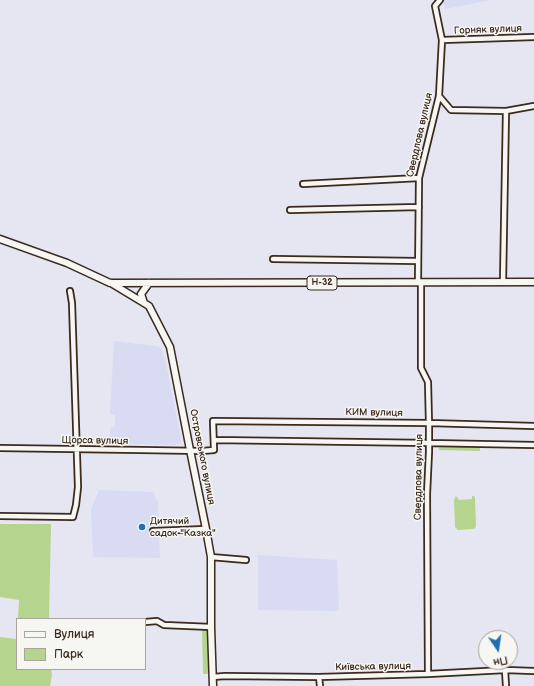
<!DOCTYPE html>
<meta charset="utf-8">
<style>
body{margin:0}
#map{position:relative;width:534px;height:686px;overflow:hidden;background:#e5e6f2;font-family:"Balsamiq Sans",sans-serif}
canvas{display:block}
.legend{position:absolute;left:16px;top:618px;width:130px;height:52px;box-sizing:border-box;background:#f6f6f2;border:1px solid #aba49d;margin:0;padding:5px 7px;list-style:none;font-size:12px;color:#3b2a1e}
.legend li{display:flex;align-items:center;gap:8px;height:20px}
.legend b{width:20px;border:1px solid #aba49d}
.north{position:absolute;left:478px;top:630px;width:40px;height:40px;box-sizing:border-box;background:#f6f6f2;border:1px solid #aba49d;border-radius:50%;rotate:167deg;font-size:11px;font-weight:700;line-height:16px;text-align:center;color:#3b2a1e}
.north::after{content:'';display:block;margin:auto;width:14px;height:18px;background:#1f6fb2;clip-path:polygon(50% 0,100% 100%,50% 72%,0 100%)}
</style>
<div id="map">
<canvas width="534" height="686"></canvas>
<ul class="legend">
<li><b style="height:5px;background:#f6f6f2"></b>Вулиця</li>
<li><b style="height:11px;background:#b5d48d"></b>Парк</li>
</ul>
<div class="north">Пн</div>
</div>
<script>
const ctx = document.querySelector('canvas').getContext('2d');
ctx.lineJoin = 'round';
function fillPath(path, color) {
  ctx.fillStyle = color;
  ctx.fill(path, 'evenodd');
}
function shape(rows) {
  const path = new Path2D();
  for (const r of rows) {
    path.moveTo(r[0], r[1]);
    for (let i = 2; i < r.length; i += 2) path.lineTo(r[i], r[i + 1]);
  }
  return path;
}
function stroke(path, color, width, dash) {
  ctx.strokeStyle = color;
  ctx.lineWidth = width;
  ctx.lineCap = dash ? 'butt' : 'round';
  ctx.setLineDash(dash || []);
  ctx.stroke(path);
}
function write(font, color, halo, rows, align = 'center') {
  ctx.font = font + ' "Balsamiq Sans",sans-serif';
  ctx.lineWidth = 3;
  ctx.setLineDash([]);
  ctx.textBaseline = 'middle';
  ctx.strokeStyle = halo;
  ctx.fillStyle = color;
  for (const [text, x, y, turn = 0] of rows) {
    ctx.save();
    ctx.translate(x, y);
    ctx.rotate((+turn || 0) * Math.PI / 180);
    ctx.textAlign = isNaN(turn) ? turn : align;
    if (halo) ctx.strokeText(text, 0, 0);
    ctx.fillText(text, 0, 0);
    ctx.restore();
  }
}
const built = shape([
 [443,0,491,0,445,9],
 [114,341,156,346,161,348,166,363,182,443,175,445,113,444,113,440,110,440,110,428,115,427,115,415,110,414],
 [99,490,153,492,158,503,160,558,93,557,91,509],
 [258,555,337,560,339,611,258,610]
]);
const green = shape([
 [439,446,480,447,480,451,439,450],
 [456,496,457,497,459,500,472,499,472,496,474,496,475,498,476,526,475,528,473,529,458,530,455,527,454,500],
 [0,524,51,524,49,619,18,619,19,600,0,597],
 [17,628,17,669,51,669,52,675,50,686,0,686,0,637,16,639],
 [204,629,208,632,208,674,204,674,203,673,202,630]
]);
const minor = shape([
 [442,40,534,37],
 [439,96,451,110,506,111,534,106],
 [303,184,419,178],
 [290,210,419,207],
 [273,259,418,261],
 [418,282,419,178,439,96,442,40,435,6,440,0],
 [421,282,421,368,428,382,429,423,429,452,427,494,428,674],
 [503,282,506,111],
 [214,440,429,443,534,445],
 [0,448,141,450,202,451,214,450,213,421,429,423,534,426],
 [0,516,73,517,76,505,78,487,72,303,70,291],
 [153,531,206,529],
 [211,557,246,560],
 [145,622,157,621,164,625,211,627],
 [505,670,506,686],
 [213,677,225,676,319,677,428,674,505,670,534,671],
 [319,677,320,686]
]);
const major = shape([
 [0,239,67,263,110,283,534,282],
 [111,283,149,306,170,347,190,450,206,529,211,557,211,627,213,686],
 [144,303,141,294,149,283]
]);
const markers = [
 [142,527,4,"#1f6fb2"]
];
const shields = [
 [322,283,30]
];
const shieldNames = [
 ["Н-32",322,283]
];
const streetNames = [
 ["Горняк вулиця",488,30,-2],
 ["Свердлова вулиця",420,135,-77],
 ["КИМ вулиця",374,413,1],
 ["Щорса вулиця",95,441,1],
 ["Островського вулиця",202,457,79],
 ["Свердлова вулиця",419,477,-89],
 ["Київська вулиця",373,667,-1]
];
const poiNames = [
 ["Дитячий",150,521],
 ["садок \"Казка\"",150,533]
];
fillPath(built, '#d9dbf2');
fillPath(green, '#b5d48d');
stroke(minor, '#3b2a1e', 8);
stroke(major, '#3b2a1e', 9);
stroke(minor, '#f6f6f2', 4.5);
stroke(major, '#f6f6f2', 6);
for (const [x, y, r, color] of markers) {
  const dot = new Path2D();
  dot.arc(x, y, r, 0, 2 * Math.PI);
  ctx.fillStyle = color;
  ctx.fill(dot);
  stroke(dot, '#f6f6f2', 1.5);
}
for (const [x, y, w] of shields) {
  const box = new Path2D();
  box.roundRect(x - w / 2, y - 7, w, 14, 3);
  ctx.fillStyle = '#f6f6f2';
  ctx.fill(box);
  stroke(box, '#3b2a1e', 1);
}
write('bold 9px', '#3b2a1e', null, shieldNames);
write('10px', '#3b2a1e', '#f6f6f2', streetNames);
write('10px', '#3b2a1e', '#f6f6f2', poiNames, 'left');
</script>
